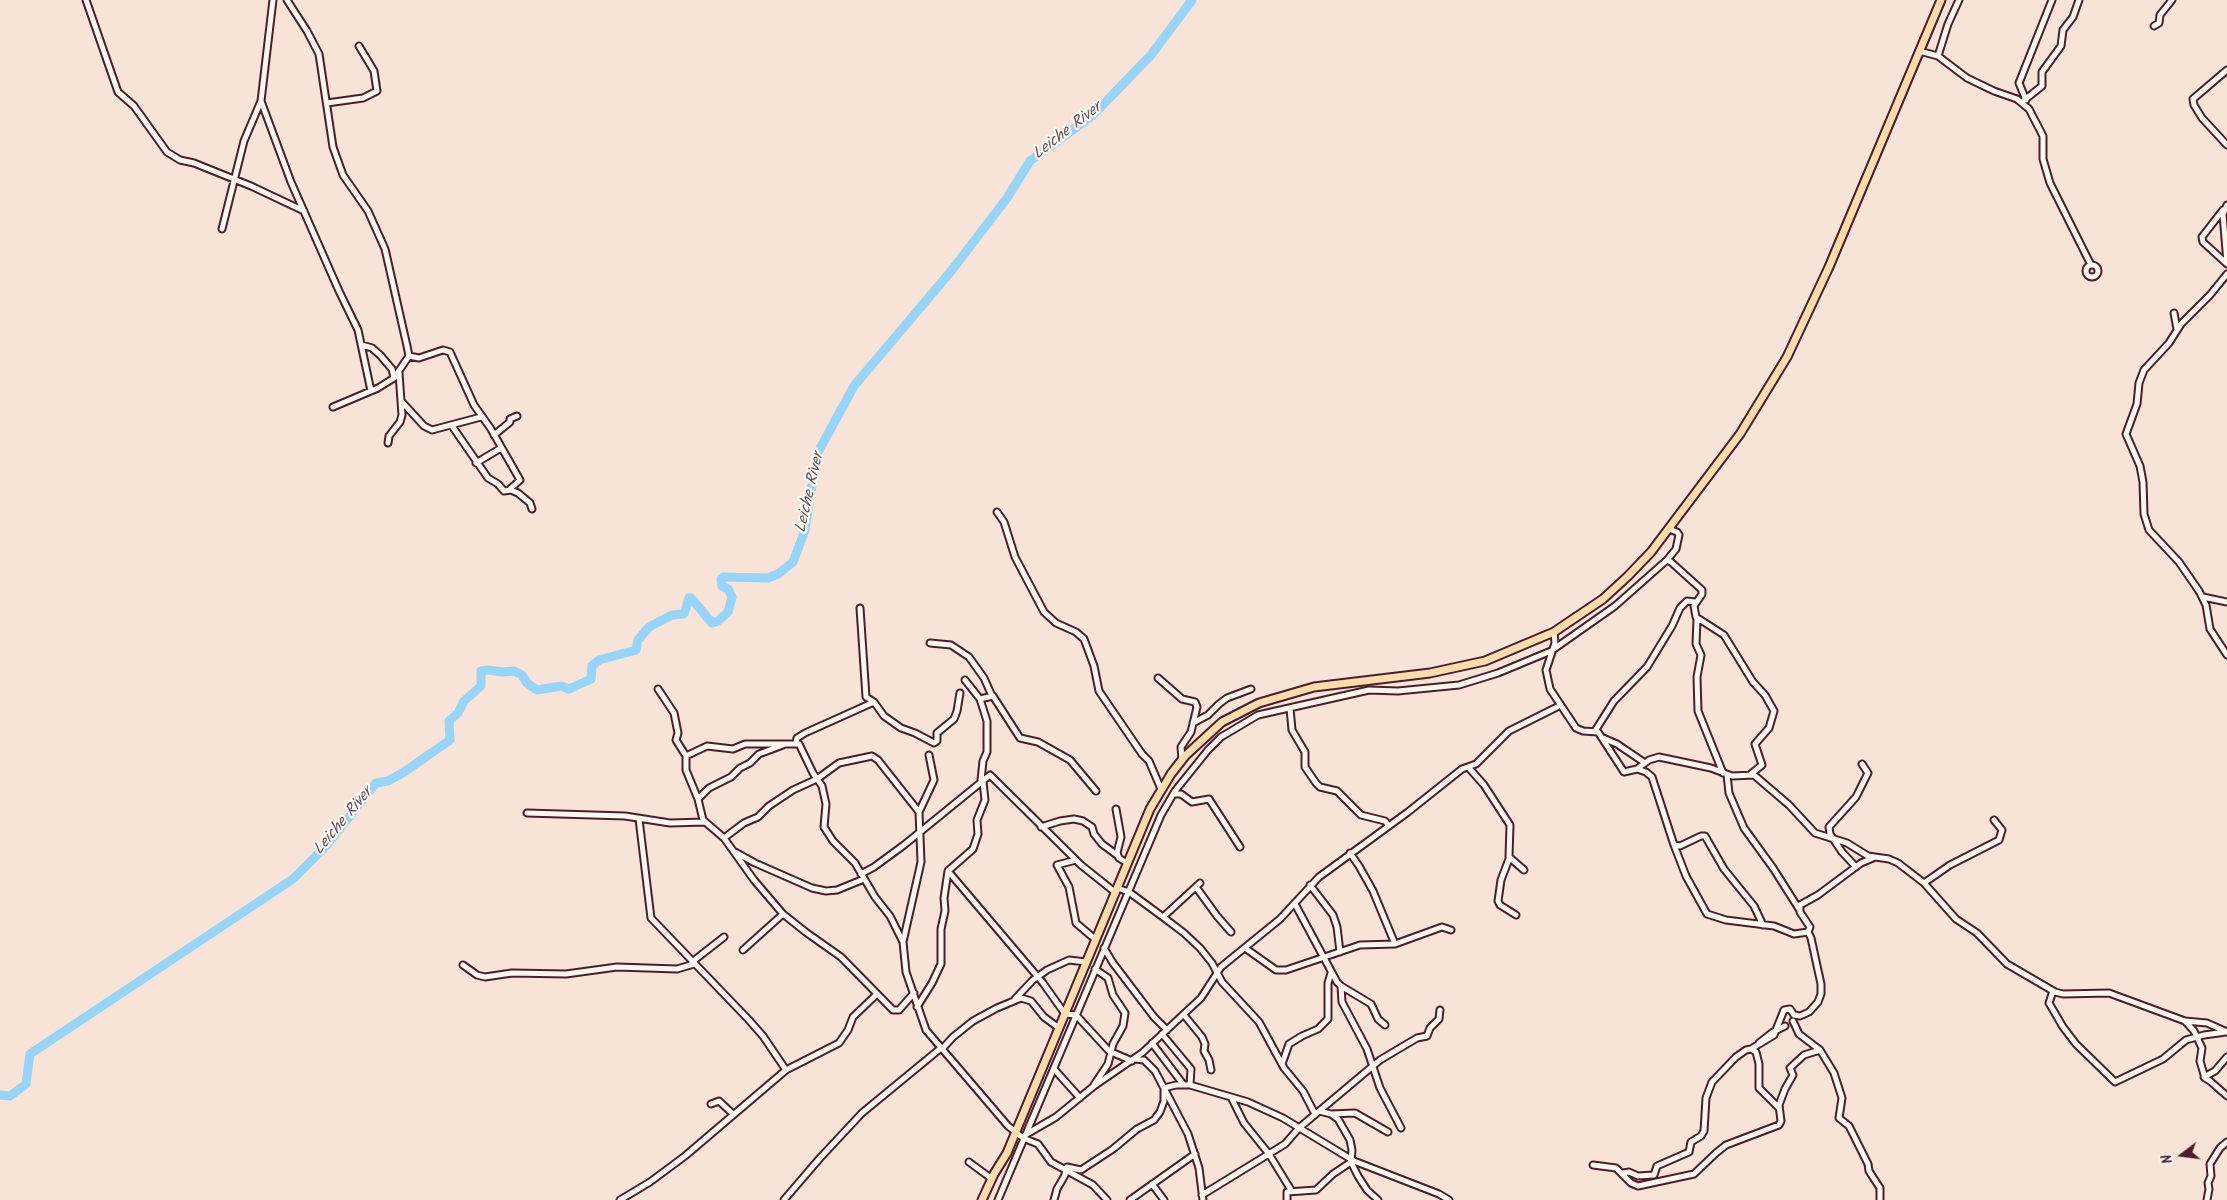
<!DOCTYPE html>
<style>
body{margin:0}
#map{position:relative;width:2227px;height:1200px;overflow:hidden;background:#f7e3d8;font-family:Kalam,sans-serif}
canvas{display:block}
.north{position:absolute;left:2157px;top:1130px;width:50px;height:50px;-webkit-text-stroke:4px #fbf7ec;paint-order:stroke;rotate:255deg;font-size:14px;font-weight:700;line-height:20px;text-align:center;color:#4a1f2b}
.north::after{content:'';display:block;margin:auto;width:18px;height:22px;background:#4a1f2b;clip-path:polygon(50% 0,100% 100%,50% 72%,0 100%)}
</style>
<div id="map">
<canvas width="2227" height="1200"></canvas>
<div class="north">N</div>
</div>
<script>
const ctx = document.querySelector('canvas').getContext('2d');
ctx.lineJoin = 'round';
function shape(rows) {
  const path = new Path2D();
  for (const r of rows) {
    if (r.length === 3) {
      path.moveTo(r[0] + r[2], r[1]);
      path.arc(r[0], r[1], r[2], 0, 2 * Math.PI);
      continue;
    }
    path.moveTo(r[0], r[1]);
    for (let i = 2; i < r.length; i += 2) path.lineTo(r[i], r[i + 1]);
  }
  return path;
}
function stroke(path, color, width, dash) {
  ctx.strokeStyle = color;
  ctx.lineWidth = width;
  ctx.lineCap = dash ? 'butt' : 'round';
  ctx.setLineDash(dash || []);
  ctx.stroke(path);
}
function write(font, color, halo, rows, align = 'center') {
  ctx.font = font + ' Kalam,sans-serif';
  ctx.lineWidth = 4.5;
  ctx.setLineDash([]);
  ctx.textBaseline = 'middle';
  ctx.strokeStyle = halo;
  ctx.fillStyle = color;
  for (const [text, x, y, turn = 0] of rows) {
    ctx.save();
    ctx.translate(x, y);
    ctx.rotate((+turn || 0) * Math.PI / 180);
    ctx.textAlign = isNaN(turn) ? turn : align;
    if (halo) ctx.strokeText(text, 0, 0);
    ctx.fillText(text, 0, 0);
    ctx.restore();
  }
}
const river = shape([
 [0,1095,10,1096,26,1084,30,1054,293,879,327,845,376,783,388,781,404,772,450,740,449,721,458,713,464,701,481,686,481,671,488,670,503,672,514,671,522,675,527,683,537,690,561,686,569,689,591,679,592,666,599,660,636,650,638,640,649,627,672,615,684,614,689,598,691,598,712,623,718,621,728,612,732,597,728,589,722,586,721,579,723,577,768,578,778,574,793,562,805,530,817,454,854,386,952,270,1007,198,1030,161,1093,115,1151,55,1192,0]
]);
const minor = shape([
 [86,0,118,92,134,106,167,152,180,160,194,163,251,186,304,211],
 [287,0,307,31,319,54,333,147,343,175,368,211,385,249,407,346,409,356,394,378,378,388,333,407],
 [2154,26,2159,23,2160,15,2172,0],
 [1919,51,1938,56,1967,78,1994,91,2017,99,2029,109,2043,136,2043,159,2050,183,2091,265],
 [1938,56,1948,24,1959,0],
 [2227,70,2193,99,2194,105,2202,118,2227,145],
 [2026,100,2019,83,2052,0],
 [261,101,291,182,339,291,358,330,371,391],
 [2022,102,2042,86,2042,72,2061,46,2063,30,2073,17,2079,0],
 [327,103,363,98,377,91,374,71,359,46],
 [2223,210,2202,237,2203,242,2227,264],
 [222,229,244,141,261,101,273,0],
 [2227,263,2223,214,2227,205],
 [2092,271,6],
 [2227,274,2210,295,2181,324,2169,343,2144,370,2139,383,2137,404,2126,434,2140,466,2143,482,2144,514,2149,530,2179,562,2199,591,2206,605,2210,629,2227,655],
 [2174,313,2177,329],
 [362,345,372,348,380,355,392,369,394,378],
 [409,356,419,358,443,350,450,352,474,405,491,429,520,480,509,490],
 [402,402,424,426,432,430,481,417],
 [452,426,488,478,498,484,504,491,511,490,518,493,530,503,532,509],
 [494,435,510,422,510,419,517,416],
 [388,443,389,436,400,422,402,415,399,373],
 [476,463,501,448],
 [997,512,1004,522,1015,557,1044,612,1056,623,1076,632,1084,639,1094,666,1099,691,1142,754,1149,761,1161,789],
 [1667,560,1671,562,1702,590,1702,594,1694,606,1696,617,1724,635,1753,682,1765,695,1774,711,1769,728,1755,744,1762,765,1751,774],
 [2203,597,2227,602],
 [860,608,866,697,874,702,884,716,901,728,915,733,934,743,937,741,937,733,954,719,957,711,960,693],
 [1697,619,1696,644,1701,655,1697,677,1698,711,1723,773],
 [1554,632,1555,643,1546,670,1550,689,1576,728,1583,731,1598,732,1624,772,1637,769,1649,760,1659,757,1711,768,1732,776,1754,775,1789,805,1815,833,1847,843,1868,856,1889,859,1898,863,1924,883,1956,919,1977,933,2007,964,2055,992,2063,994,2109,993,2185,1021,2207,1023,2227,1032],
 [930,643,951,645,969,657,984,678,992,696],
 [1158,678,1182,699,1195,702,1197,707,1191,732,1181,747,1182,760],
 [658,689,674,713,678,733,676,740,686,756,686,770,698,799,703,820,724,838,754,880,783,914,807,933,841,957,893,1010,899,1010,914,993],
 [980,699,993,696,1020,738,1038,742,1070,760,1096,791],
 [1290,708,1292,730,1305,752,1305,767,1316,783,1320,787,1337,791,1361,815,1385,821,1389,826],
 [1193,723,1208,715,1219,704,1227,698,1251,689],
 [1595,731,1614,701,1647,667,1672,626,1680,608,1687,601,1695,602],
 [1603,738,1617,744,1645,763],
 [796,743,797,738,805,733,874,702],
 [686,756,707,746,733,749,745,744,799,744,813,773,822,786,826,804,824,827,833,841,855,863,875,897,890,916,903,942],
 [1469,768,1484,785,1510,825,1509,857,1524,870],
 [1637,769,1646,772,1652,777,1674,845,1680,846,1701,836,1705,836,1724,869,1754,906,1763,925],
 [1727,775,1729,793,1744,828,1773,868,1799,909],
 [1174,794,1181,794,1192,802,1209,799,1240,847],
 [698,799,709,788,731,777,740,768,750,763,759,754,783,745],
 [1116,809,1121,837,1117,853,1119,858,1127,863],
 [919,812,934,780,929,755],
 [527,813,625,816,670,823,705,822],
 [639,819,651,918,748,1019,763,1036,786,1070],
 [1041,827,1060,821,1074,819,1083,821,1092,827,1094,834,1102,844,1117,855],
 [724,838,744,823,758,817,769,806,793,790,817,779,839,763,872,756,878,760,919,812,921,862,903,942,906,972,926,1030,1008,1126,1023,1138,1038,1144,1051,1162,1093,1185,1107,1200],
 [1674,845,1686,876,1707,914,1726,920,1774,926,1794,934,1808,932,1811,938,1821,984,1821,994,1818,1002,1809,1012,1800,1016,1794,1015,1790,1009,1784,1010,1774,1035,1751,1049],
 [735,852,755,863,812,888,826,891,837,890,864,879],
 [1350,853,1359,866,1373,891,1395,944],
 [1509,859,1501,880,1498,901,1500,905,1516,915],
 [1076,860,1057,865,1069,887,1076,923,1096,940],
 [1856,867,1842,852,1830,834,1829,827,1856,797,1868,773,1862,764],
 [948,871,1043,983,1065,1014,1076,1015,1109,1051,1132,1061],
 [861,874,874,867,904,845,990,775,1081,865,1116,893],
 [1924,883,1950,865,1999,840,2002,830,1994,820],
 [1310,885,1333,915,1337,927,1340,952],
 [1196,887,1217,916,1231,932],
 [1117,888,1129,892,1163,917,1184,933,1200,948,1212,963,1222,982,1259,1022,1284,1068,1303,1091,1315,1114],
 [1295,904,1337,982,1341,986,1371,1004,1378,1019,1385,1025],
 [1163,917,1200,883],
 [1808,932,1810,927,1800,912,1800,905,1818,895,1861,863,1873,858],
 [1104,948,1113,963,1154,1017,1167,1030],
 [1245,948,1276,970,1286,970,1360,945,1395,944,1442,927,1451,930],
 [743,950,783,914],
 [692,962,724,937],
 [463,965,477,975,485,977,512,973,566,974,617,967,677,969,694,964],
 [1341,986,1342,1002,1367,1049,1380,1088,1401,1128],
 [2053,991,2049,1003,2063,1027,2076,1044,2115,1082,2163,1059,2186,1040,2204,1035,2226,1032],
 [1015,999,1033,980,1047,970,1069,960,1086,962],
 [917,1007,932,983,941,964,941,929,945,911,944,898,948,871,973,849,978,834,977,820,985,800,983,782,981,780,983,761,987,752,987,721,980,699,965,680],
 [1184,1015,1202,1037,1205,1044,1204,1051,1209,1060,1211,1070],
 [1793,1021,1799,1034,1820,1050,1834,1073,1842,1098,1839,1118,1849,1126,1868,1164,1869,1171,1880,1188,1880,1200],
 [2185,1021,2194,1031,2202,1048,2200,1061,2205,1078,2210,1081,2227,1096],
 [1162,1034,1191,1069,1190,1085],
 [1152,1043,1183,1084],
 [1759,1043,1773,1032,1785,1026],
 [942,1049,953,1037,973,1021,997,1008,1021,998,1031,1001,1044,1017,1059,1028],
 [1135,1059,1144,1060,1155,1071,1188,1134,1199,1168,1203,1200],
 [1282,1064,1289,1044,1302,1036,1318,1029,1328,1019,1328,983,1331,973],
 [1054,1069,1080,1098],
 [2204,1077,2215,1071,2227,1057],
 [1094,1085,1108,1064,1113,1044,1123,1026,1125,1013,1113,995,1108,978,1095,969],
 [1231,1097,1244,1123,1269,1154,1291,1190],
 [711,1104,719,1101,733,1114],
 [1319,1111,1331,1114,1338,1119,1350,1140,1352,1150,1351,1162,1358,1176,1367,1190,1378,1200],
 [1331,1114,1355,1113,1388,1132],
 [1025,1135,1056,1117,1094,1086,1142,1053,1201,998,1221,967,1280,919,1319,877,1408,812,1462,769,1476,764,1509,731,1557,707],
 [969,1162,992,1179],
 [1593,1165,1616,1168,1631,1183,1638,1186,1694,1174,1716,1153,1726,1145,1779,1125,1781,1121,1779,1105,1785,1089,1793,1075,1790,1068,1804,1055,1820,1050],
 [1067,1167,1081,1170,1113,1149,1137,1129,1154,1120,1160,1112,1164,1101,1164,1088,1176,1085,1190,1085,1248,1102,1283,1118,1354,1161,1439,1194,1449,1200],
 [1623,1173,1629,1172,1638,1176,1654,1175,1657,1166,1689,1152,1691,1142,1701,1136,1704,1131,1706,1098,1712,1082,1736,1057,1746,1050,1751,1049,1756,1052,1759,1064,1759,1088,1779,1108],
 [1152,1184,1164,1200],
 [1202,1195,1285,1144,1299,1128,1380,1060,1417,1038,1427,1036,1430,1028,1439,1019,1440,1010],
 [620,1200,650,1182,685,1156,786,1070,839,1043,848,1030,853,1017,877,994],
 [784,1200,820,1158,862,1113,941,1048],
 [998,1200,1161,815,1175,791,1208,750,1221,737,1258,715,1369,690,1398,691,1459,685,1498,673,1551,651,1615,606,1667,560,1676,549,1679,535,1677,532,1669,529],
 [1054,1200,1057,1189,1065,1175,1066,1168],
 [1130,1200,1195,1154],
 [1287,1200,1287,1192,1316,1190,1333,1174,1351,1162],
 [2207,1200,2209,1189,2208,1183,2211,1176,2210,1164,2220,1148,2227,1142]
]);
const highway = shape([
 [982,1200,994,1174,1007,1153,1150,809,1171,774,1185,756,1222,722,1259,703,1314,687,1430,673,1485,661,1554,632,1603,599,1628,576,1651,552,1740,434,1787,357,1829,267,1941,0]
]);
const waterNames = [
 ["Leiche River",1068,132,-38],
 ["Leiche River",811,493,-77],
 ["Leiche River",344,822,-50]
];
stroke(river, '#97d4f8', 9);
stroke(minor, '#4a1f2b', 9);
stroke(highway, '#4a1f2b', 11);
stroke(minor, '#fbf7ec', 5);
stroke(highway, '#fcdcac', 7);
write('italic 16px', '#615568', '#fbf7ec', waterNames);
</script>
